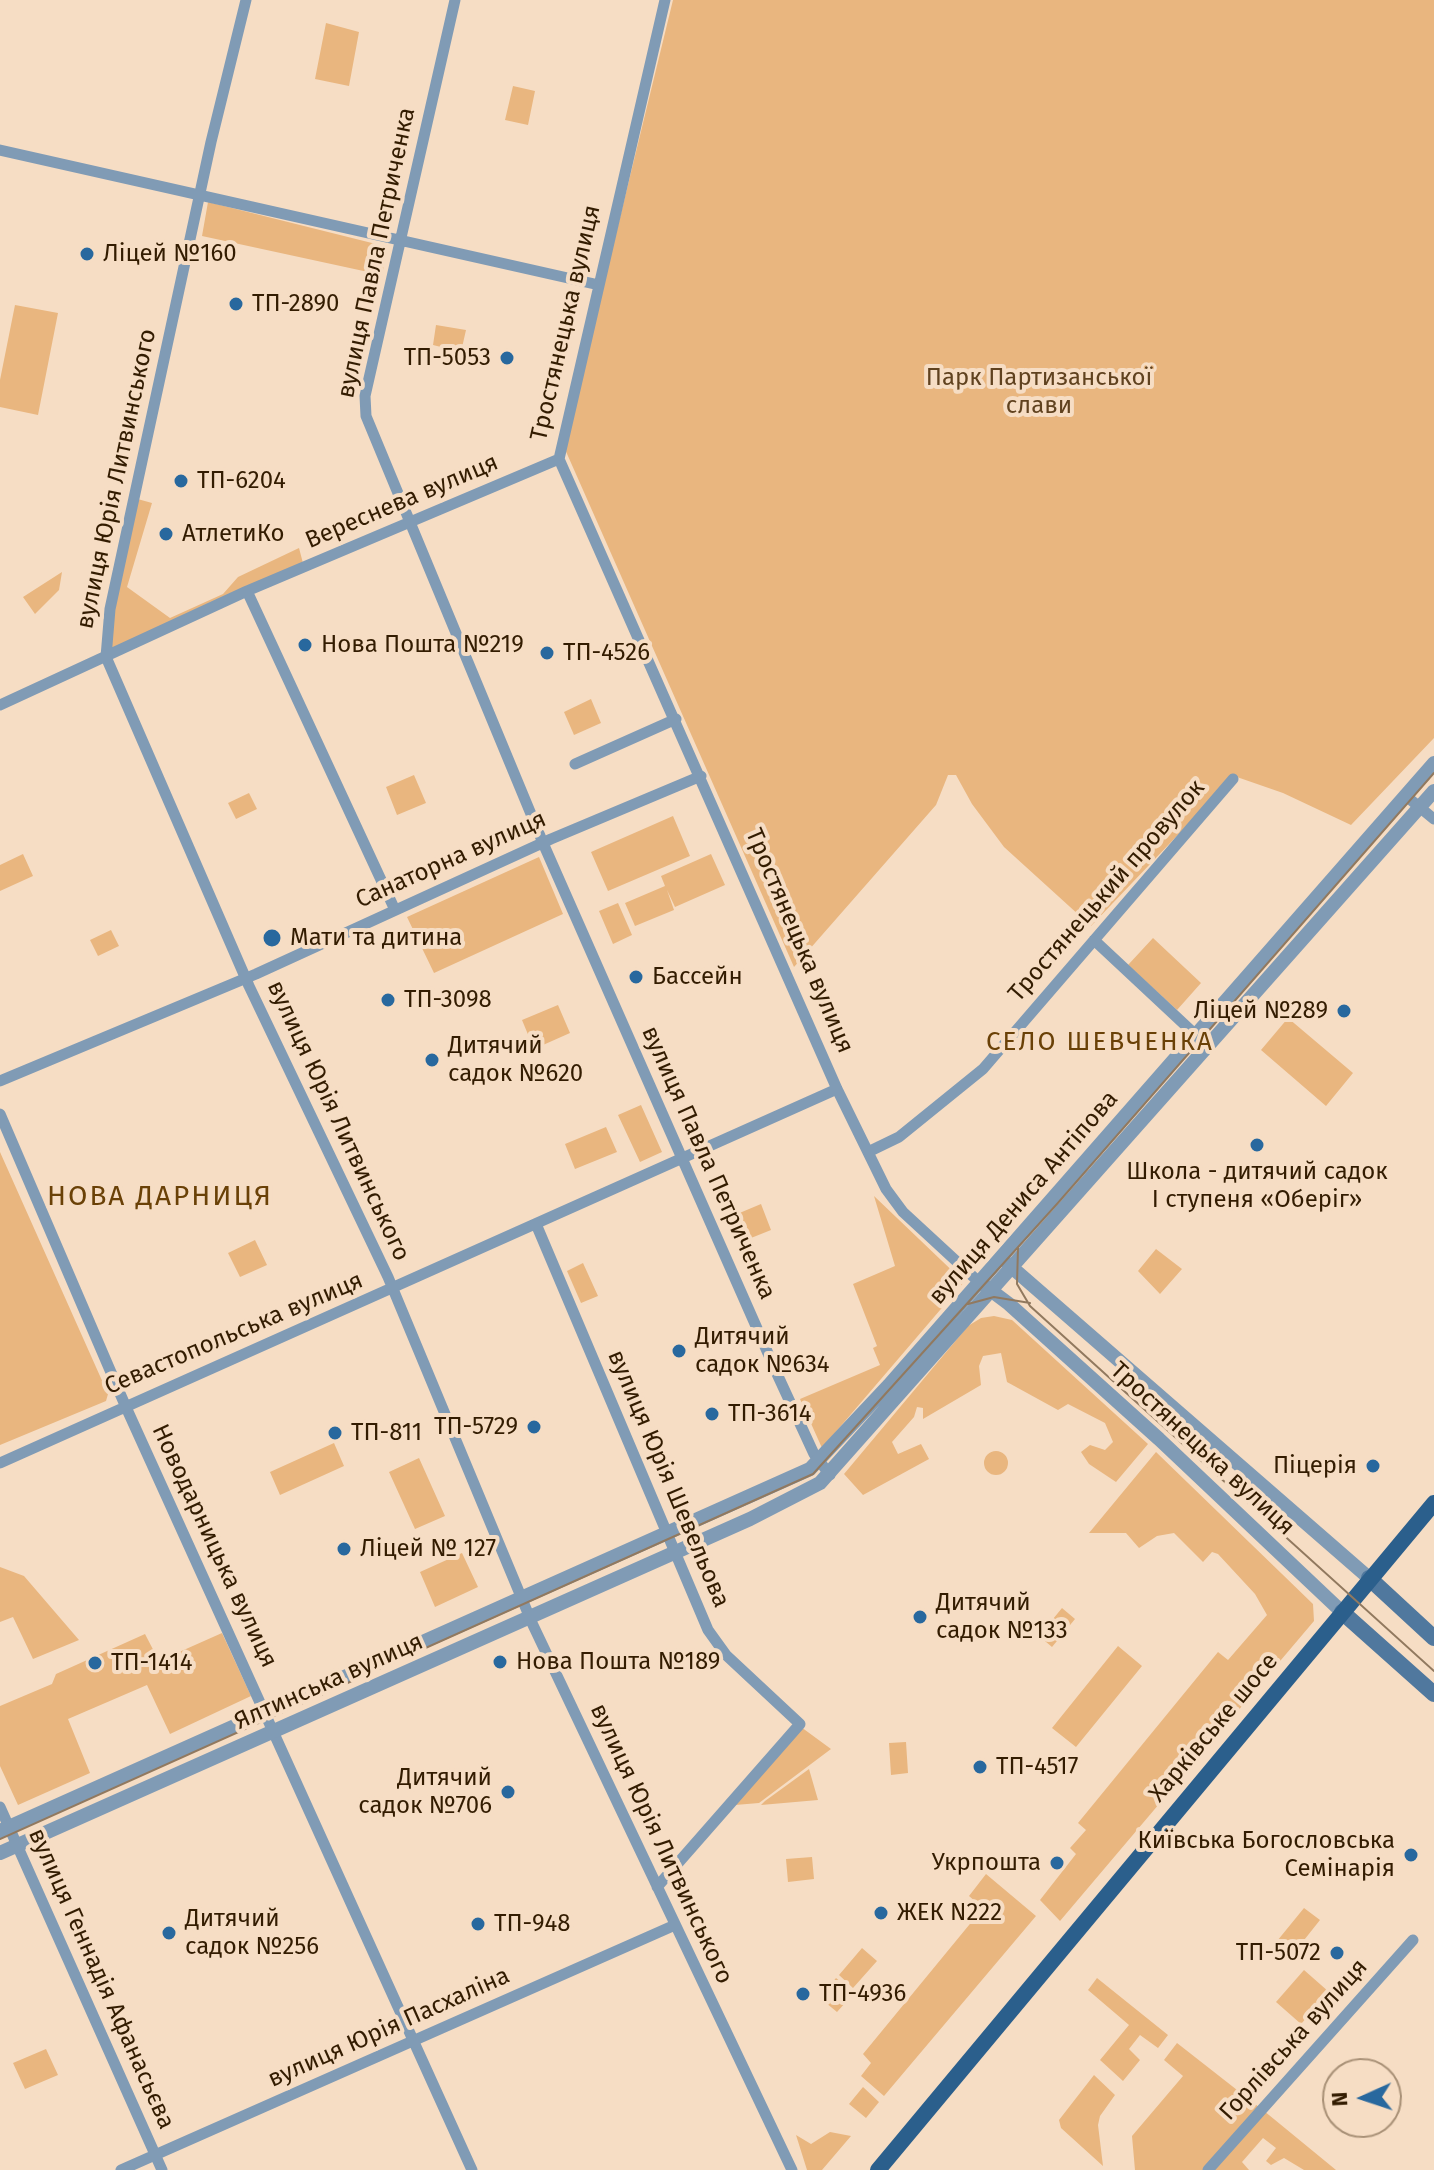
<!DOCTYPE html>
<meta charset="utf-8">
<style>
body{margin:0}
#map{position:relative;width:1434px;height:2170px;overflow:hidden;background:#f6ddc4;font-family:"Fira Sans",sans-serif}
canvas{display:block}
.north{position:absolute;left:1322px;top:2058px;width:80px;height:80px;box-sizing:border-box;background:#f6ddc4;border:2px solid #a89076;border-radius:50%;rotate:267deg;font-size:22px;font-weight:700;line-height:32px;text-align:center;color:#331c01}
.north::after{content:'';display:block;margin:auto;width:28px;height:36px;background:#28689e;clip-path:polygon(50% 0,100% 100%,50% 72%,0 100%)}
</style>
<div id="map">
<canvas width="1434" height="2170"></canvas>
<div class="north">N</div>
</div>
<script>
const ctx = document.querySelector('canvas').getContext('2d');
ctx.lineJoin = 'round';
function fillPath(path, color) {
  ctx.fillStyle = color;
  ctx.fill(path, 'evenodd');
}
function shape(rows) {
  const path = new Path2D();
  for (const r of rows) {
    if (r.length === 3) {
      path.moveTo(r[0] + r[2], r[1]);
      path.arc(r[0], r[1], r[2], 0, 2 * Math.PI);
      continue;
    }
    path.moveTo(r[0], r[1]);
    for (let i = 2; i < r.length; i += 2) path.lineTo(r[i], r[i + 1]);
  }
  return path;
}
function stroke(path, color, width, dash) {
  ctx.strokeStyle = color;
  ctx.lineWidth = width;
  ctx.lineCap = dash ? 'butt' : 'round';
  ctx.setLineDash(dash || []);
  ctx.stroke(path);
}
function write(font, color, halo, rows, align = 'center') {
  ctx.font = font + ' "Fira Sans",sans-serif';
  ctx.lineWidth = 8;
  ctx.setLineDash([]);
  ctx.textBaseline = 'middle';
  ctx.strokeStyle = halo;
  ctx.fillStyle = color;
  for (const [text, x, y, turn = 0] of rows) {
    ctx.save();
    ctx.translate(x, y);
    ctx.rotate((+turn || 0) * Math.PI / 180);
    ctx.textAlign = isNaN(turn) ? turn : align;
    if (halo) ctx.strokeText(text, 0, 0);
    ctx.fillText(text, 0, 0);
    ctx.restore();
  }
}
const green = shape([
 [673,0,1434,0,1434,738,1351,825,1283,793,1234,776,1091,926,1004,847,972,804,956,775,948,775,936,805,794,967,564,447],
 [326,23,359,32,349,86,315,79],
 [513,86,535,91,528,125,505,120],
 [208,202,388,247,382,275,202,236],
 [15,305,58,313,38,415,0,407,0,380],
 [436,325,466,330,461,352,433,345],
 [134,498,152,503,127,587,170,618,223,594,238,577,299,548,304,567,106,657],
 [62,572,59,590,35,614,23,597],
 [591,699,601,723,574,735,564,712],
 [414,775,426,803,397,815,386,787],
 [249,793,257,809,236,819,228,803],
 [673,816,690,856,608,891,591,852],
 [23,854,33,876,0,891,0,865],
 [711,854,725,885,675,907,667,890,674,910,635,926,625,903,665,886,661,876],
 [539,857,563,914,434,973,407,917],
 [618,903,632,935,613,944,599,911],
 [111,930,119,946,98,956,90,940],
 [1153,938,1201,983,1177,1010,1128,965],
 [558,1005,570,1033,534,1049,522,1020],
 [1288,1018,1353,1073,1326,1106,1261,1050],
 [641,1105,662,1152,640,1162,618,1115],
 [606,1127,617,1152,575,1169,565,1144],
 [0,1152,108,1394,106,1401,0,1445],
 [874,1196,964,1282,822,1448,800,1399,880,1365,873,1348,877,1346,853,1284,895,1266],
 [761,1204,771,1230,741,1242,730,1217],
 [255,1240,267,1265,240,1277,228,1253],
 [1156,1249,1182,1269,1160,1294,1138,1271],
 [583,1263,598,1296,581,1303,567,1271],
 [994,1316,1012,1320,1148,1444,1116,1482,1089,1464,1081,1452,1090,1445,1105,1450,1113,1442,1105,1423,1068,1404,1058,1410,1007,1382,1001,1353,983,1356,979,1366,981,1385,923,1419,923,1408,917,1407,914,1417,892,1442,898,1454,921,1444,929,1459,863,1495,844,1474,968,1326,981,1318],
 [334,1443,344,1466,280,1495,270,1472],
 [996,1463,12],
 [1156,1452,1313,1604,1314,1621,1060,1921,1040,1900,1076,1854,1070,1848,1086,1830,1078,1823,1218,1652,1228,1660,1267,1615,1255,1594,1218,1554,1212,1552,1203,1562,1174,1533,1157,1536,1139,1548,1126,1533,1089,1533],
 [419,1458,445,1516,415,1529,389,1472],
 [462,1553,478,1587,435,1607,420,1572],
 [0,1567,24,1576,79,1640,33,1659,13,1617,0,1622],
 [1062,1608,1075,1619,1052,1647,1039,1636],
 [222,1633,251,1696,170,1734,147,1685,68,1719,90,1773,18,1805,0,1766,0,1706,52,1684,56,1674,145,1634,159,1661],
 [1118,1646,1142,1666,1076,1747,1052,1728],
 [801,1727,831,1749,759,1803,735,1805],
 [906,1742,908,1773,891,1775,889,1743],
 [809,1769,818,1800,761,1805,765,1801],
 [812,1857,814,1879,788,1882,786,1859],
 [986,1874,1036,1916,884,2096,861,2076,871,2063,863,2054,983,1908,969,1896],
 [1304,1908,1320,1920,1289,1959,1273,1946],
 [862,1948,877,1961,853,1988,839,1975],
 [1304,1970,1329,1992,1301,2024,1276,2002],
 [836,1978,854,1993,837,2012,820,1998],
 [1097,1978,1168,2035,1158,2048,1140,2035,1129,2049,1140,2060,1123,2081,1100,2060,1129,2025,1088,1990],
 [1177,2043,1269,2115,1336,2170,1304,2170,1284,2158,1271,2165,1266,2161,1276,2148,1263,2138,1242,2162,1249,2170,1135,2170,1132,2136,1183,2076,1164,2060],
 [46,2049,58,2075,25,2089,13,2063],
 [1094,2075,1115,2095,1100,2116,1098,2125,1103,2166,1061,2128,1059,2120],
 [863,2087,879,2102,866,2118,849,2104],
 [830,2132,851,2136,822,2170,807,2170,796,2135,811,2144]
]);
const minor = shape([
 [246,0,211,142,110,609,106,657,249,986,388,1277,532,1623,792,2170],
 [455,0,365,396,366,416,543,843,778,1376,814,1454,830,1475],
 [665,0,559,459,837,1089,886,1189,903,1212,980,1283],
 [0,150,599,285],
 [247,591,395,910],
 [0,705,247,591,559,459],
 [575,764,676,719],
 [1406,796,1434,819],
 [1094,940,1200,1039],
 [0,1081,256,974,551,839,701,776],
 [0,1114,125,1405,472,2170],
 [868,1152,899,1137,983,1069,1233,779],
 [536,1224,708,1630,726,1655,800,1724,657,1887],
 [0,1463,837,1089],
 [0,1807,162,2170],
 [121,2170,675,1925],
 [1208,2170,1413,1940]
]);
const tertiary = shape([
 [1008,1264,1369,1578],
 [985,1286,1009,1304,1159,1439,1342,1612],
 [0,1831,810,1469,889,1385,1434,763],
 [0,1853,750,1519,820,1483,1434,791]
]);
const secondary = shape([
 [1369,1578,1434,1638],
 [1342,1612,1434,1694]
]);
const primary = shape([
 [878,2170,1434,1503]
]);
const tram = shape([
 [1018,1248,1017,1284,1030,1306,1434,1671],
 [968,1304,994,1297,1030,1303],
 [0,1839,813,1474,1057,1204,1434,773]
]);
const markers = [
 [87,254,8,"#28689e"],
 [236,304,8,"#28689e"],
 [507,358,8,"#28689e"],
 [181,481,8,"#28689e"],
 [166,534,8,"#28689e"],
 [305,645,8,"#28689e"],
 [547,653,8,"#28689e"],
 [272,938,10,"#28689e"],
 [636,977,8,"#28689e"],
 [388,1000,8,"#28689e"],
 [1344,1011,8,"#28689e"],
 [432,1060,8,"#28689e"],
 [1257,1145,8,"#28689e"],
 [679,1351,8,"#28689e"],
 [712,1414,8,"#28689e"],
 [534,1427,8,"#28689e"],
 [335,1433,8,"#28689e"],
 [1373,1466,8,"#28689e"],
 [344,1549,8,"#28689e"],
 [920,1617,8,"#28689e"],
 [500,1662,8,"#28689e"],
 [95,1663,8,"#28689e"],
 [980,1767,8,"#28689e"],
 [508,1792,8,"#28689e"],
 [1411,1855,8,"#28689e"],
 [1057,1863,8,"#28689e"],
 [881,1913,8,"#28689e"],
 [478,1924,8,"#28689e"],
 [169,1933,8,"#28689e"],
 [1337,1953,8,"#28689e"],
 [803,1994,8,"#28689e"]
];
const streetNames = [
 ["вулиця Павла Петриченка",377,253,-78],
 ["Тростянецька вулиця",566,323,-77],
 ["вулиця Юрія Литвинського",117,479,-78],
 ["Вереснева вулиця",402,502,-23],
 ["Санаторна вулиця",451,860,-24],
 ["Тростянецький провулок",1107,891,-49],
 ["Тростянецька вулиця",799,941,67],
 ["вулиця Юрія Литвинського",338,1121,65],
 ["вулиця Павла Петриченка",708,1163,66],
 ["вулиця Дениса Антіпова",1024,1198,-49],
 ["Севастопольська вулиця",234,1334,-23],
 ["Тростянецька вулиця",1202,1449,43],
 ["вулиця Юрія Шевельова",668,1479,67],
 ["Новодарницька вулиця",214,1546,65],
 ["Ялтинська вулиця",329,1682,-24],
 ["Харківське шосе",1214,1728,-50],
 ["вулиця Юрія Литвинського",661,1844,65],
 ["вулиця Геннадія Афанасьєва",101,1979,66],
 ["вулиця Юрія Пасхаліна",389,2028,-24],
 ["Горлівська вулиця",1294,2040,-48]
];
const poiNames = [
 ["Ліцей №160",103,254],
 ["ТП-2890",252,304],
 ["ТП-5053",491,358,"right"],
 ["ТП-6204",197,481],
 ["АтлетиКо",182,534],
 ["Нова Пошта №219",321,645],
 ["ТП-4526",563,653],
 ["Мати та дитина",290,938],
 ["Бассейн",652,977],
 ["ТП-3098",404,1000],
 ["Ліцей №289",1328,1011,"right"],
 ["Дитячий",448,1046],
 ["садок №620",448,1074],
 ["Школа - дитячий садок",1257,1172,"center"],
 ["І ступеня «Оберіг»",1257,1200,"center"],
 ["Дитячий",695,1337],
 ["садок №634",695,1365],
 ["ТП-3614",728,1414],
 ["ТП-5729",518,1427,"right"],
 ["ТП-811",351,1433],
 ["Піцерія",1357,1466,"right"],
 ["Ліцей № 127",360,1549],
 ["Дитячий",936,1603],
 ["садок №133",936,1631],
 ["Нова Пошта №189",516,1662],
 ["ТП-1414",111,1663],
 ["ТП-4517",996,1767],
 ["Дитячий",492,1778,"right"],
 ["садок №706",492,1806,"right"],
 ["Київська Богословська",1395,1841,"right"],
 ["Семінарія",1395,1869,"right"],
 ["Укрпошта",1041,1863,"right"],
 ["ЖЕК N222",897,1913],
 ["Дитячий",185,1919],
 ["садок №256",185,1947],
 ["ТП-948",494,1924],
 ["ТП-5072",1321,1953,"right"],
 ["ТП-4936",819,1994]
];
const parkNames = [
 ["Парк Партизанської",1039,378],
 ["слави",1039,406]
];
const neighbourhoodNames = [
 ["СЕЛО ШЕВЧЕНКА",1100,1043]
];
const quarterNames = [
 ["НОВА ДАРНИЦЯ",160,1197]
];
fillPath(green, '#e9b67f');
stroke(minor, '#809bb5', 11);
stroke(tertiary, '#809bb5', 14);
stroke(secondary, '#50789e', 16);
stroke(primary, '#2b5f8c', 16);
stroke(tram, '#91795f', 2);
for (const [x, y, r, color] of markers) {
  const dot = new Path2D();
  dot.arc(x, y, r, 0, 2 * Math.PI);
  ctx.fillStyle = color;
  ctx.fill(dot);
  stroke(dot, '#f6ddc4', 3);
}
write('24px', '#331c01', '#f6ddc4', streetNames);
write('24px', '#331c01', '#f6ddc4', poiNames, 'left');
write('24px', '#60421f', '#f6ddc4', parkNames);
ctx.letterSpacing = '2px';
write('26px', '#6a4107', '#f6ddc4', neighbourhoodNames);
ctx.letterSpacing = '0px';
ctx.letterSpacing = '2px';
write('28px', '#6a4107', '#f6ddc4', quarterNames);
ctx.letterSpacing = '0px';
</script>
